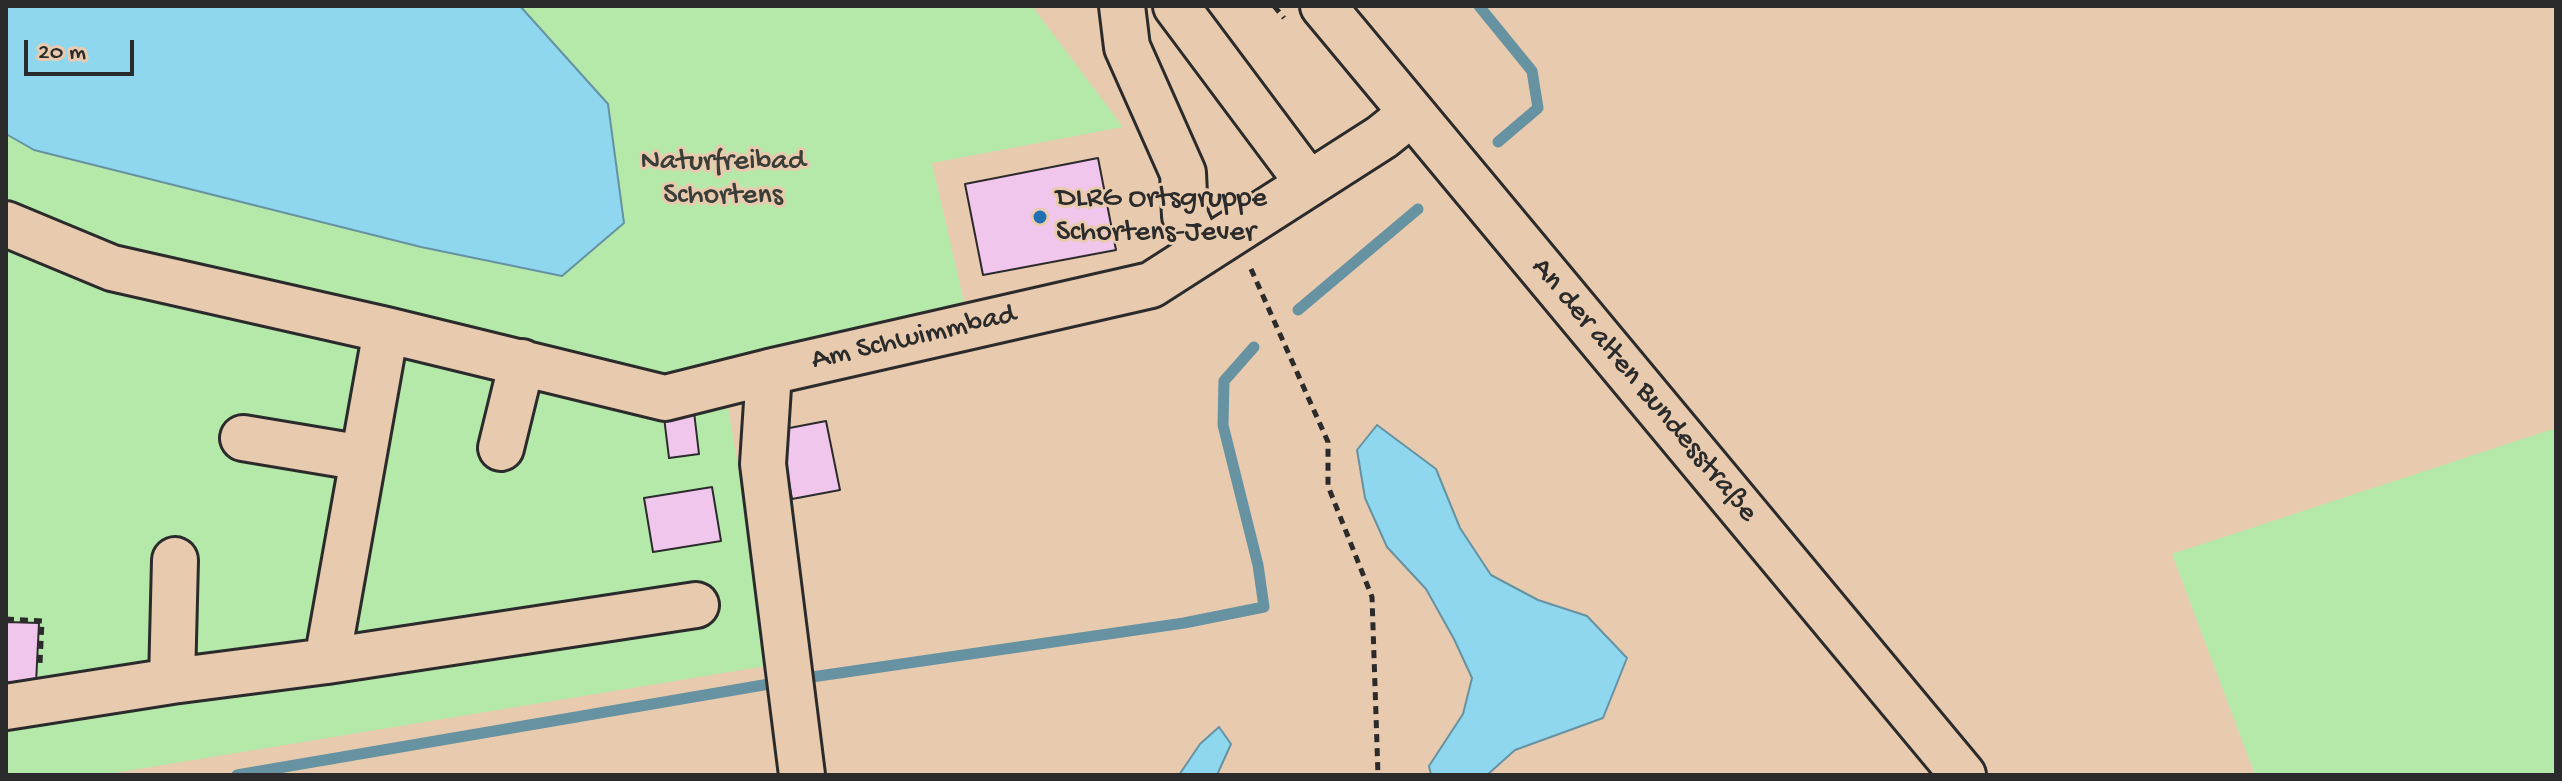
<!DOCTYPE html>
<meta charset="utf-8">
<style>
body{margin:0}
#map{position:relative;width:2562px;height:781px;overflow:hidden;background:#e8cbaf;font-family:"Gochi Hand",sans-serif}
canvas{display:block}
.frame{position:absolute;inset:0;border:8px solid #2b2b2b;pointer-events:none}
.scale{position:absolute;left:24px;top:40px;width:110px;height:36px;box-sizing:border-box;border:4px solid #2b2b2b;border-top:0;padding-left:10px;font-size:24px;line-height:28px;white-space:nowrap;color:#2b2b2b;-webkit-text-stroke:6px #e8cbaf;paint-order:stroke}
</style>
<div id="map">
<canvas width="2562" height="781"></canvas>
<div class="frame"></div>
<div class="scale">20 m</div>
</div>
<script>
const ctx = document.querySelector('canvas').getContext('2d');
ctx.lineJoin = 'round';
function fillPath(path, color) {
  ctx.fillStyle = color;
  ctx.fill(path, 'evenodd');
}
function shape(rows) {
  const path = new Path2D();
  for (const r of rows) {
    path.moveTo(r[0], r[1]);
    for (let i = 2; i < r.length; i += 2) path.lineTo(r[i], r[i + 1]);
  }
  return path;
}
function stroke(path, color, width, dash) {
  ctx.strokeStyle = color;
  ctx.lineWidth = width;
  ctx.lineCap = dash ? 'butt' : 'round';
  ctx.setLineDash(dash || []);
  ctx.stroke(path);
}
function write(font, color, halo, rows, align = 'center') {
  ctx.font = font + ' "Gochi Hand",sans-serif';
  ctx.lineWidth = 6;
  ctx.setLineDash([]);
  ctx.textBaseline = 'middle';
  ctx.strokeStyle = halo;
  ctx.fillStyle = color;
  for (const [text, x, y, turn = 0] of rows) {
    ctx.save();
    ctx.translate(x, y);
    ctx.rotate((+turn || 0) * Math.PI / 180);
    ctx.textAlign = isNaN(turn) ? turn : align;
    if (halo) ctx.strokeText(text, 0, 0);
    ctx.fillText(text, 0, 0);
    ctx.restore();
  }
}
const green = shape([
 [6,6,1032,6,1123,127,932,163,964,302,720,361,772,665,102,775,6,775],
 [2556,428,2556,775,2255,775,2172,554]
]);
const water = shape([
 [6,6,520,6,608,104,624,223,562,276,421,247,34,150,6,134,6,6],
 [1377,425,1436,469,1460,528,1491,575,1538,600,1587,616,1627,658,1603,718,1515,750,1487,775,1431,775,1429,766,1463,714,1472,678,1454,639,1426,589,1387,547,1365,498,1357,450,1377,425],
 [1219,727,1231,744,1217,775,1179,775,1200,744,1219,727]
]);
const stream = shape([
 [1479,6,1532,71,1538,108,1498,142],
 [1298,310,1418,209],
 [798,679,1184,623,1264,607,1258,565,1223,425,1224,381,1254,347],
 [237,775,781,682]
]);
const building = shape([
 [1098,158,1116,250,983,275,965,184,1098,158],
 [694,412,699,454,669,458,664,417,694,412],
 [826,421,840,490,792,499,779,430,826,421],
 [712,487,721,541,653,552,644,498,712,487],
 [6,622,39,623,36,683,6,682,6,622]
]);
const path = shape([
 [1274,6,1284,18],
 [1251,269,1328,442,1328,486,1372,597,1378,775],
 [6,619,42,621,40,664]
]);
const minor = shape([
 [1122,6,1127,47,1183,173,1185,216,1201,253],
 [1176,6,1309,184],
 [1323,6,1963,775],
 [6,224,112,268,386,330,665,398,769,372],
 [243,438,363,458],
 [501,448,522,362],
 [327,661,696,605],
 [172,681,175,560],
 [6,707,172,681,327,661,386,330],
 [802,775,763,464,769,372,1151,285,1382,137,1412,113]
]);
const markers = [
 [1040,217,8,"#1f6fb2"]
];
const parkNames = [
 ["Naturfreibad",723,163],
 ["Schortens",723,197]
];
const poiNames = [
 ["DLRG Ortsgruppe",1056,200],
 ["Schortens-Jever",1056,234]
];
const streetNames = [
 ["Am Schwimmbad",914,339,-13],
 ["An der alten Bundesstraße",1643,391,50]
];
fillPath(green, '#b4e9aa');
fillPath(water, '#8ed7ef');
stroke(water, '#6692a1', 2);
stroke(stream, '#6692a1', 11);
fillPath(building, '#f0c6ed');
stroke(building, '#2b2b2b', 2);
stroke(minor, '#2b2b2b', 50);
stroke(path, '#2b2b2b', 5, [8, 6]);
stroke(minor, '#e8cbaf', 44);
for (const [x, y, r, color] of markers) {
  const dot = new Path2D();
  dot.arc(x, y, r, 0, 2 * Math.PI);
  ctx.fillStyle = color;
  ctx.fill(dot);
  stroke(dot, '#e8cbaf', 3);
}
write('30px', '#393e38', '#e8cbaf', parkNames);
write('30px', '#2b2b2b', '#e8cbaf', poiNames, 'left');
write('30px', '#2b2b2b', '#e8cbaf', streetNames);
</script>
